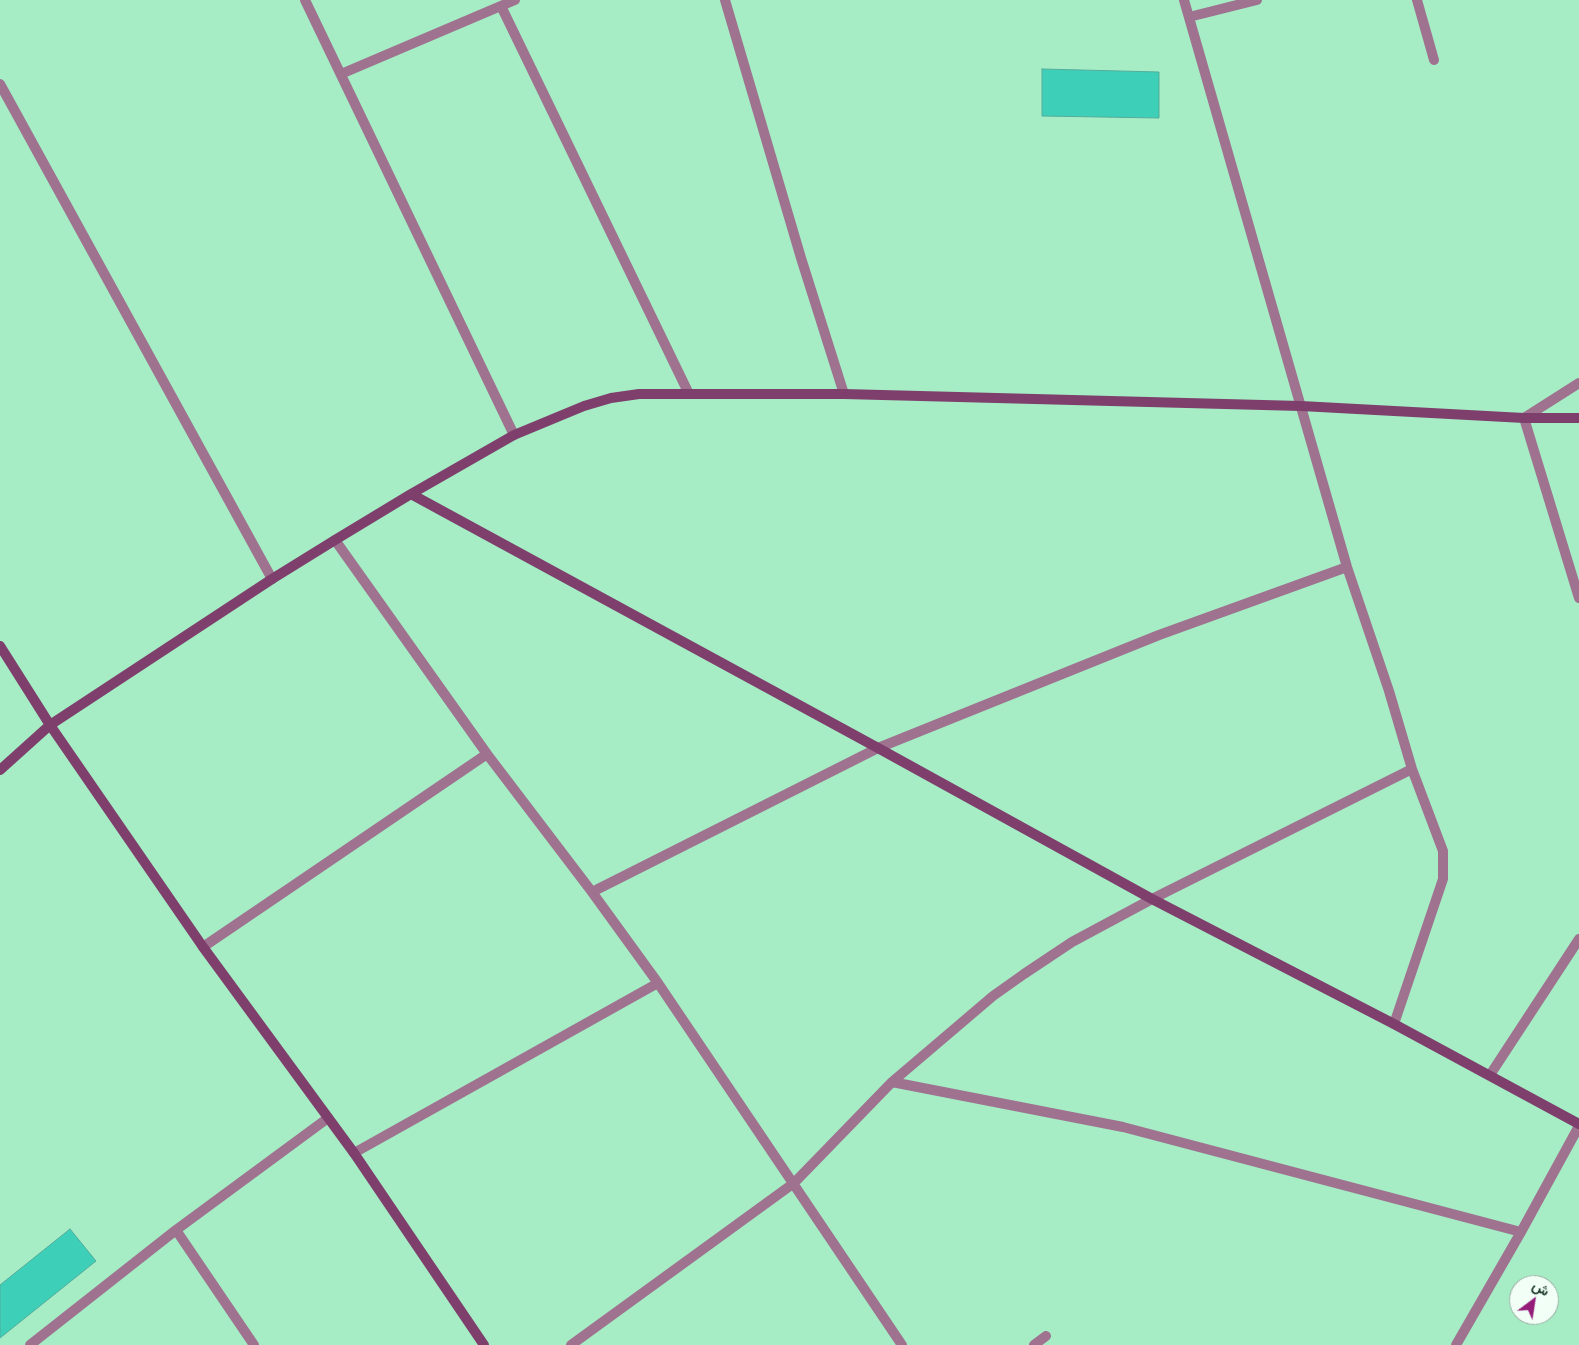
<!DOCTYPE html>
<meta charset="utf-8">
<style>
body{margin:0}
#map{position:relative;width:1579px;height:1345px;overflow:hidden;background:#a6edc5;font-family:Helvetica,Vazirmatn,sans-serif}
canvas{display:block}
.north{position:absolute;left:1509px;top:1275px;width:50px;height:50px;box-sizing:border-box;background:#f1fff7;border:1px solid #99ada2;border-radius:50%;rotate:31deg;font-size:14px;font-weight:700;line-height:20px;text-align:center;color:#143122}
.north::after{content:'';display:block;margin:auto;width:18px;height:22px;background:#951d7a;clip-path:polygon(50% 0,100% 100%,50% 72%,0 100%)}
</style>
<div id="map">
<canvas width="1579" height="1345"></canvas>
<div class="north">ش</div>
</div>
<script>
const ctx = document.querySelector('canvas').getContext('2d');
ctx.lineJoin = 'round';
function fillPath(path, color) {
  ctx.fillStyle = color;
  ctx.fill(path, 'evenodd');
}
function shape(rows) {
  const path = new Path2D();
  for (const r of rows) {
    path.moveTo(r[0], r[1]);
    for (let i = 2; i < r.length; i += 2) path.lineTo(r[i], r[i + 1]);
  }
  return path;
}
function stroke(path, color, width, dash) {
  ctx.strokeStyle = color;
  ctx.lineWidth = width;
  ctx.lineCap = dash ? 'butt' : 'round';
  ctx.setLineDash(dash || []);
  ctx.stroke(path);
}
const building = shape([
 [1042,69,1159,72,1159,118,1042,116,1042,69],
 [70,1229,96,1261,0,1338,0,1285,70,1229]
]);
const street = shape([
 [305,0,514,435],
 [725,0,801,258,844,394],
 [1184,0,1347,567,1389,691,1412,769,1443,851,1443,879,1394,1024],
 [1417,0,1434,60],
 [501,6,689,394],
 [1189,17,1257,0],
 [341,74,515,0],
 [0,84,272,579],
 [1579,383,1524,418,1579,598],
 [335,540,487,754,592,892,658,983,902,1345],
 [592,892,878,748,1159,635,1347,567],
 [203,947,487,754],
 [1490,1075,1579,939],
 [892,1082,1123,1127,1521,1232],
 [354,1153,658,983],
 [176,1230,254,1345],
 [30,1345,176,1230,328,1118],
 [571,1345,794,1183,892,1082,993,996,1024,974,1072,942,1152,899,1412,769],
 [1034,1345,1046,1336],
 [1456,1345,1521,1232,1579,1126]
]);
const secondary = shape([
 [411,494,878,748,1152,899,1394,1024,1579,1124],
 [0,646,50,725,203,947,354,1153,484,1345],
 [0,770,50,725,272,579,335,540,411,494,514,435,584,406,611,398,639,394,844,394,1301,406,1524,418,1579,418]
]);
fillPath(building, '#3dcfb7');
stroke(building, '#54ac9b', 1);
stroke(street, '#9f7290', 10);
stroke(secondary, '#7f3f6d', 10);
</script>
